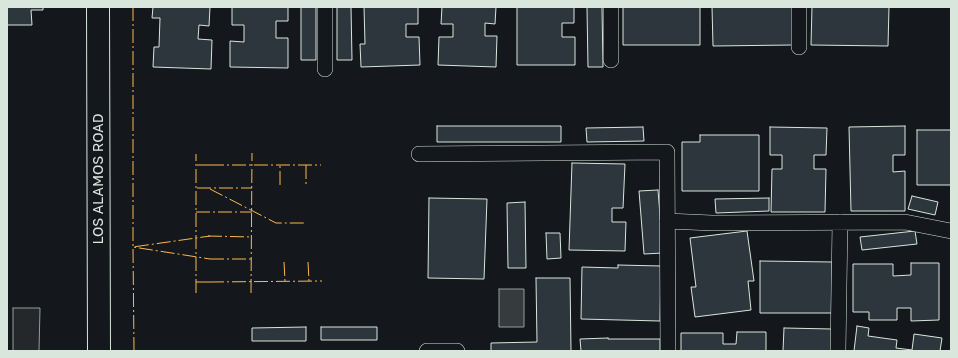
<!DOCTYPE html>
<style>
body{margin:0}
#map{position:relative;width:958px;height:358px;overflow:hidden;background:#14181c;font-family:"Golos Text",sans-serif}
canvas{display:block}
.frame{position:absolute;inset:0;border:8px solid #d8e6dc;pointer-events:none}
</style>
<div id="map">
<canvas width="958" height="358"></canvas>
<div class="frame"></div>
</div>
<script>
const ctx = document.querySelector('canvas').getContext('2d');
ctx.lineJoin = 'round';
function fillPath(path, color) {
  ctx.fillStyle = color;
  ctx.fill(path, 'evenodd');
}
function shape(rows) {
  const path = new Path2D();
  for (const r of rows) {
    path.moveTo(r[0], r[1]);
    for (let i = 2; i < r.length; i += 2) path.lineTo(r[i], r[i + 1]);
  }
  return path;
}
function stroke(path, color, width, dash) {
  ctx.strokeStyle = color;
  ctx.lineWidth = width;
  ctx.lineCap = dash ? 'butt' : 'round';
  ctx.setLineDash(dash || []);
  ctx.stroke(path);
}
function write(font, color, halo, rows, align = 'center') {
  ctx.font = font + ' "Golos Text",sans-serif';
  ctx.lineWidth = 3;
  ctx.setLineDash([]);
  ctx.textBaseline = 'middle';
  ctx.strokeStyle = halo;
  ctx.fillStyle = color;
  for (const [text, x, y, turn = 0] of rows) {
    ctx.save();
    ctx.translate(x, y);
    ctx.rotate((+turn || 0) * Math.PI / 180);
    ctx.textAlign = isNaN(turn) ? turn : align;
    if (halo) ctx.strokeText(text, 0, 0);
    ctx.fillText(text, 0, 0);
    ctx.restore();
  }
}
const parking = shape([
 [13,308,40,308,39,351,13,351,13,308]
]);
const water = shape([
 [499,289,524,289,524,327,499,327,499,289]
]);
const building = shape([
 [7,7,43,7,43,10,31,10,32,25,7,25,7,7],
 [153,7,210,7,209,26,199,25,198,39,212,40,211,69,153,67,154,47,159,47,160,18,152,18,153,7],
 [232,7,288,7,288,21,276,21,276,38,288,38,288,68,230,67,230,41,244,42,244,25,232,25,232,7],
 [301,7,316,7,316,60,301,60,301,7],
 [337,7,351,7,352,60,337,60,337,7],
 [364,7,418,7,418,24,406,24,406,37,419,37,420,65,361,67,360,44,365,44,364,7],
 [442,7,496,7,495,24,485,23,485,36,497,36,496,67,438,65,439,37,453,37,453,24,441,24,442,7],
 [517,7,574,7,574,23,562,23,562,37,575,37,575,65,517,65,517,7],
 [587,7,602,7,603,67,588,67,587,7],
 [623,7,700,7,700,45,623,45,623,7],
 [712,7,792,7,792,45,713,46,712,7],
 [812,7,889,7,888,46,811,45,812,7],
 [437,126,561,126,561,142,437,142,437,126],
 [905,126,905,155,893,155,893,172,905,171,905,211,851,211,849,127,905,126],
 [643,127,644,141,587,142,586,128,643,127],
 [770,127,827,128,826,155,814,155,814,169,826,169,825,212,771,212,772,169,782,169,782,155,770,155,770,127],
 [917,130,951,130,951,185,917,185,917,130],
 [700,135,759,135,759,191,682,191,682,142,700,142,700,135],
 [572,163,625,164,623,208,612,208,612,222,626,222,625,251,569,250,572,163],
 [658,190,663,253,644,254,639,191,658,190],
 [912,196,938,202,935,215,908,209,912,196],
 [429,198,487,199,484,279,428,278,429,198],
 [769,198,769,211,716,213,715,199,769,198],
 [525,202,526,268,508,268,507,203,525,202],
 [747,231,754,281,748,281,751,310,695,317,691,287,696,287,690,238,747,231],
 [915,231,917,244,862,250,860,237,915,231],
 [546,233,560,233,561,258,547,259,546,233],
 [760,261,832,262,832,313,760,313,760,261],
 [911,263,939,263,939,320,911,321,911,308,897,308,897,320,869,320,869,312,853,312,853,264,893,264,893,276,911,275,911,263],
 [618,265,661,266,660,321,581,319,582,267,618,268,618,265],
 [536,278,570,278,571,351,491,351,491,343,537,342,536,278],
 [857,326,869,328,868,336,897,340,896,348,912,350,914,334,942,338,940,351,854,351,857,326],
 [306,327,306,341,252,341,252,328,306,327],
 [321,327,377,327,377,340,321,340,321,327],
 [784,328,832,329,831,351,783,351,784,328],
 [737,332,766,332,766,351,681,351,681,333,723,333,723,344,736,344,737,332],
 [608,338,608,339,660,339,660,351,581,351,580,339,608,338]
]);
const minor = shape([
 [325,7,325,69],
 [611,7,611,60],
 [799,7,799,47],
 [419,154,667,152,668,351],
 [667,221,712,223,905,222,951,231],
 [427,351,457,351],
 [838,351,840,222]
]);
const secondary = shape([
 [98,7,99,351]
]);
const power = shape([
 [133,7,133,247,210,236],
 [197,165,210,165],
 [210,165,321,165],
 [306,165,306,185],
 [280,185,280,165],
 [197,188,252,188],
 [210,189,276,223,305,223],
 [196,212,252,212],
 [208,236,252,237],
 [210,259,252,259],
 [284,262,285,281],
 [308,262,309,281],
 [196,282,211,282],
 [210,282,322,281],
 [196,293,196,154],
 [251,293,252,153],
 [134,351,133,247,210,259]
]);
const streetNames = [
 ["LOS ALAMOS ROAD",99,179,-90]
];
fillPath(parking, '#24282b');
stroke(parking, '#939e99', 1);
fillPath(water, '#363b3e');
stroke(water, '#939e99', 1);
fillPath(building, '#2c363c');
stroke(building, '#d8e6dc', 1);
stroke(minor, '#d8e6dc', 16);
stroke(secondary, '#d8e6dc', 24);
stroke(minor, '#14181c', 15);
stroke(secondary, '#14181c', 22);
stroke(power, '#ffb74d', 1, [14, 3, 2, 3]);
write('14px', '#d8e6dc', '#14181c', streetNames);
</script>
